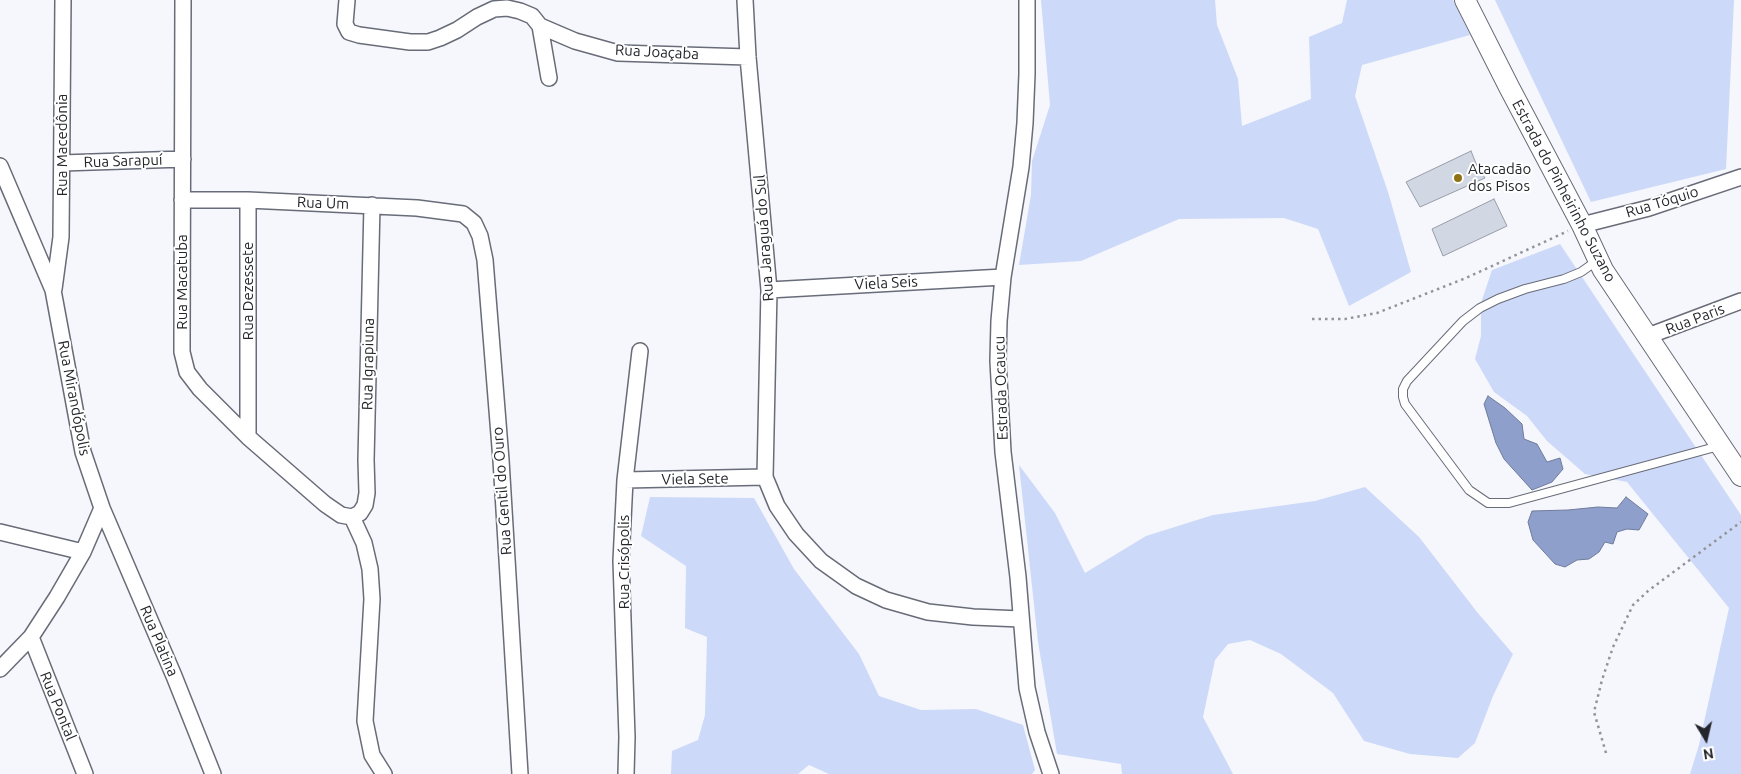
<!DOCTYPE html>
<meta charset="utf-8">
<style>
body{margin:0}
#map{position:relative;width:1741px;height:774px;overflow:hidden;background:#f5f7fc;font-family:Ubuntu,sans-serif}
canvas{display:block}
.north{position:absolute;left:1681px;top:714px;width:50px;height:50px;-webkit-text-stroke:4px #fff;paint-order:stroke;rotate:171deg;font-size:14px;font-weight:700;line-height:20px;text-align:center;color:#24262b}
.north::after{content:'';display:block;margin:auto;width:18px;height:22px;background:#24262b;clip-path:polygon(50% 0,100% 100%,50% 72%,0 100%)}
</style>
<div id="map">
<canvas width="1741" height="774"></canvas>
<div class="north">N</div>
</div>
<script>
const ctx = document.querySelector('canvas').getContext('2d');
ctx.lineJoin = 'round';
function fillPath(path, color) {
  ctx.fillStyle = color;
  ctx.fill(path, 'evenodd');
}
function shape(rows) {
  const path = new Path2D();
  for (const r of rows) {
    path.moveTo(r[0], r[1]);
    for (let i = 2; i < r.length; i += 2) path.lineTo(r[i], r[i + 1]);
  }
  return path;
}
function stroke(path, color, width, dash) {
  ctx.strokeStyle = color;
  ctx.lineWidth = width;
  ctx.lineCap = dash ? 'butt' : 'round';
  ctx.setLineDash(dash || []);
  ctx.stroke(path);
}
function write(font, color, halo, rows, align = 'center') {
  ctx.font = font + ' Ubuntu,sans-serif';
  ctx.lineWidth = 4;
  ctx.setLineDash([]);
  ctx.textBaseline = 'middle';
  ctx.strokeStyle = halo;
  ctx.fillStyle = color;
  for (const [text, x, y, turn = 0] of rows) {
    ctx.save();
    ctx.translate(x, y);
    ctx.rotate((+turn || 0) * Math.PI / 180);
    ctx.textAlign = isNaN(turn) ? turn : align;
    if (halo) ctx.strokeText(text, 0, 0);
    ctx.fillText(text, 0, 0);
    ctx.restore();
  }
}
const green = shape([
 [1041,0,1215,0,1217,25,1238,79,1242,126,1311,99,1309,37,1342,23,1347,0,1453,0,1470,35,1362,65,1355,96,1388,192,1411,272,1349,306,1318,229,1284,218,1179,219,1081,261,1019,265,1031,195,1032,161,1050,105],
 [1495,0,1734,0,1726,169,1591,202],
 [1560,244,1741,515,1741,774,1690,774,1699,745,1729,608,1627,482,1585,474,1547,441,1527,416,1494,392,1475,359,1481,336,1481,303,1492,270],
 [1019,465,1055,513,1085,573,1146,536,1213,515,1315,501,1365,487,1419,537,1477,612,1513,654,1493,696,1475,743,1458,758,1410,754,1364,741,1333,693,1281,654,1250,640,1228,644,1215,660,1203,717,1233,774,1122,774,1121,764,1057,754,1038,642],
 [650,497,754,498,794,569,859,654,879,696,921,710,976,709,1023,725,1035,770,1032,774,829,774,809,765,798,774,671,774,672,751,698,740,705,715,707,637,685,628,686,566,641,536]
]);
const water = shape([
 [1488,396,1505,408,1522,424,1524,439,1537,444,1547,462,1560,458,1563,469,1552,482,1532,490,1504,459,1496,443,1484,404,1488,396],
 [1626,497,1648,514,1639,530,1627,529,1617,532,1613,544,1605,542,1599,552,1589,559,1577,560,1565,567,1555,564,1533,540,1528,522,1532,511,1568,510,1598,507,1617,508,1626,497]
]);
const building = shape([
 [1471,151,1477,166,1485,178,1420,207,1406,182,1471,151],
 [1494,199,1507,226,1443,256,1432,229,1494,199]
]);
const path = shape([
 [1312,319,1345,319,1377,313,1466,278,1568,231],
 [1606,753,1594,712,1602,680,1613,647,1633,605,1648,591,1741,522]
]);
const service = shape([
 [1598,260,1581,272,1564,279,1525,289,1498,299,1480,308,1463,321,1407,381,1403,389,1403,397,1405,404,1469,490,1488,503,1509,503,1719,446]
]);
const minor = shape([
 [183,0,182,335,182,352,187,372,200,389,248,437,325,504,341,515,352,517,364,543,370,569,372,599,365,721,372,755,384,774],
 [347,0,345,24,349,32,359,35,410,42,428,42,440,38,457,30,477,17,494,9,507,8,520,11,532,16,540,26,549,78],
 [745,0,748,57,769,290,765,477,777,506,796,534,821,561,856,586,886,600,928,612,973,617,1021,619],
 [1027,0,1027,74,1025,123,1021,167,1003,277,999,321,998,361,1003,452,1018,577,1027,688,1037,732,1051,774],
 [540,26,575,41,618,53,748,57],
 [62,163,183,159],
 [0,166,53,290,83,452,102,508,174,676,213,774],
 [182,200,248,200,417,208,463,214,474,223,480,236,485,260,501,460,520,774],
 [248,200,248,437],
 [1582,225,1649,208,1741,177],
 [54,289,61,237,63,0],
 [769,290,1003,277],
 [1648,336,1741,301],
 [625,480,765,477],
 [352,517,360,513,365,505,367,493,366,460,372,205],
 [0,532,83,552],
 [31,637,85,774],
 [0,669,31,637,57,597,83,552,102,508],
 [626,774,627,737,621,561,625,480,640,351]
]);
const secondary = shape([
 [1465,0,1509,87,1582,225,1603,270,1741,476]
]);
const markers = [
 [1458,178,5,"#8f7217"]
];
const streetNames = [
 ["Rua Joaçaba",657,52,3],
 ["Rua Macedônia",62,145,-90],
 ["Rua Sarapuí",123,161,-2],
 ["Estrada do Pinheirinho Suzano",1564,191,62],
 ["Rua Tóquio",1662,202,-17],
 ["Rua Um",323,203,2],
 ["Rua Jaraguá do Sul",764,238,-94],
 ["Rua Macatuba",182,282,-90],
 ["Viela Seis",886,283,-3],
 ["Rua Dezessete",248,291,-90],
 ["Rua Paris",1695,319,-21],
 ["Rua Igrapiuna",368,364,-89],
 ["Estrada Ocaucu",1001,388,-92],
 ["Rua Mirandópolis",74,398,79],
 ["Viela Sete",695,479,-1],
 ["Rua Gentil do Ouro",502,491,-94],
 ["Rua Crisópolis",624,562,-90],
 ["Rua Platina",159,641,67],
 ["Rua Pontal",58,706,68]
];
const poiNames = [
 ["Atacadão",1468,169],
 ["dos Pisos",1468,186]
];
fillPath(green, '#cdd9f8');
fillPath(water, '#8f9fcb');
stroke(water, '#6f7b9b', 1);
fillPath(building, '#d2d7e4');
stroke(building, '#979ca8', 1);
stroke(service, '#686c78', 10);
stroke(minor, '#686c78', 18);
stroke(secondary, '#686c78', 22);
stroke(path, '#929499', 2.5, [2.5, 4]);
stroke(service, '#fff', 8);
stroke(minor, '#fff', 15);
stroke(secondary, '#fff', 20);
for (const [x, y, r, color] of markers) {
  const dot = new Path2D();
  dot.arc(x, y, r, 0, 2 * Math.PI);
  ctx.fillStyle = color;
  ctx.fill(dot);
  stroke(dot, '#fff', 2);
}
write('15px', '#24262b', '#fff', streetNames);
write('15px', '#24262b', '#fff', poiNames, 'left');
</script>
